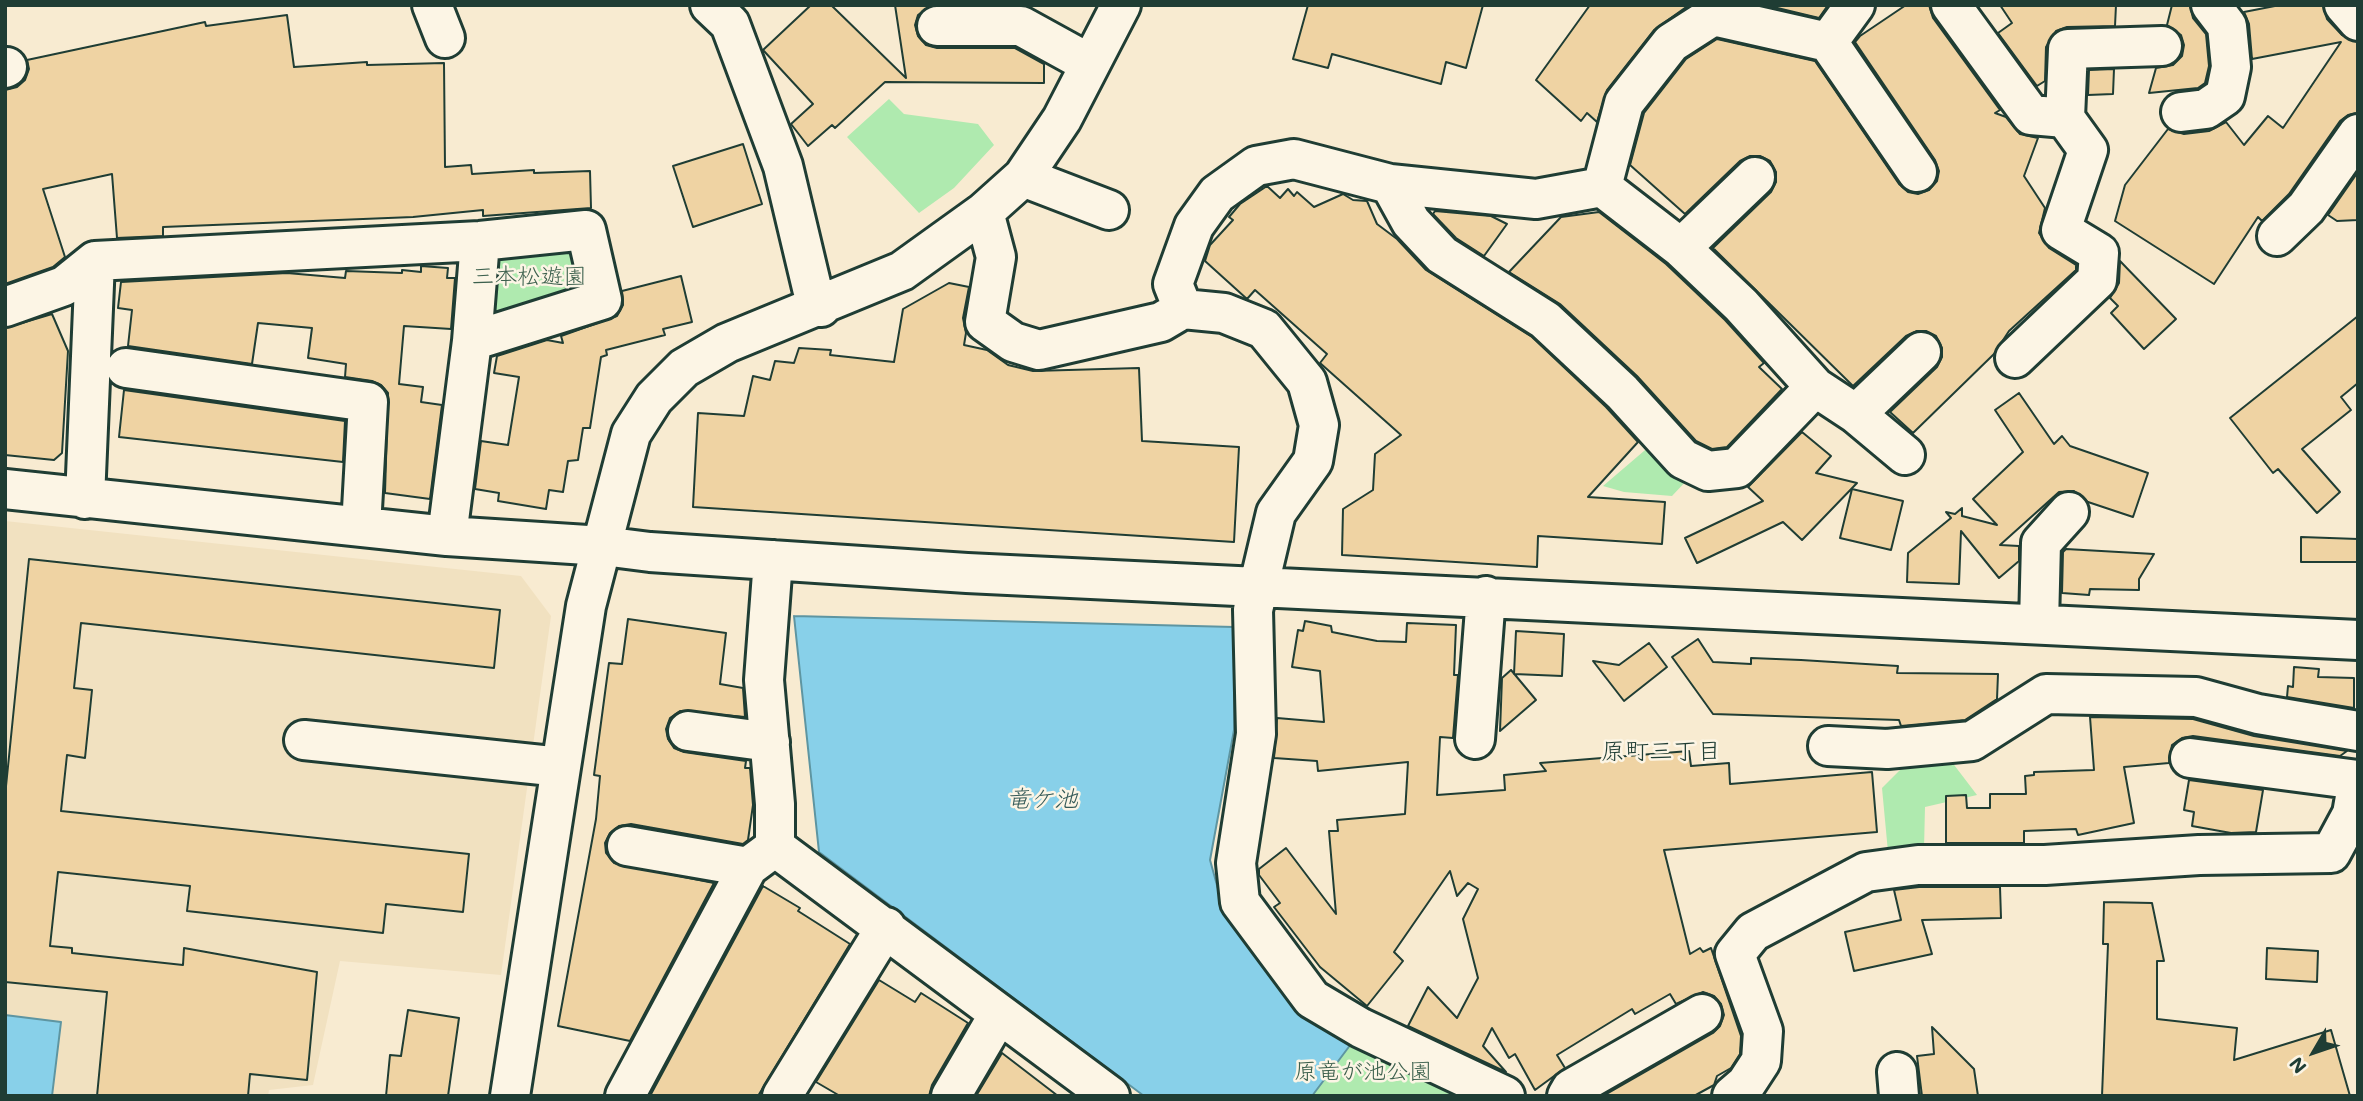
<!DOCTYPE html>
<meta charset="utf-8">
<style>
body{margin:0}
#map{position:relative;width:2363px;height:1101px;overflow:hidden;background:#f8ebd1;font-family:Mali,sans-serif}
canvas{display:block}
.frame{position:absolute;inset:0;border:7px solid #1f3d34;pointer-events:none}
.north{position:absolute;left:2279px;top:1017px;width:70px;height:70px;-webkit-text-stroke:5px #fcf5e5;paint-order:stroke;rotate:231deg;font-size:19px;font-weight:700;line-height:28px;text-align:center;color:#1f3d34}
.north::after{content:'';display:block;margin:auto;width:24px;height:32px;background:#1f3d34;clip-path:polygon(50% 0,100% 100%,50% 72%,0 100%)}
</style>
<div id="map">
<canvas width="2363" height="1101"></canvas>
<div class="frame"></div>
<div class="north">N</div>
</div>
<script>
const ctx = document.querySelector('canvas').getContext('2d');
ctx.lineJoin = 'round';
function fillPath(path, color) {
  ctx.fillStyle = color;
  ctx.fill(path, 'evenodd');
}
function shape(rows) {
  const path = new Path2D();
  for (const r of rows) {
    path.moveTo(r[0], r[1]);
    for (let i = 2; i < r.length; i += 2) path.lineTo(r[i], r[i + 1]);
  }
  return path;
}
function stroke(path, color, width, dash) {
  ctx.strokeStyle = color;
  ctx.lineWidth = width;
  ctx.lineCap = dash ? 'butt' : 'round';
  ctx.setLineDash(dash || []);
  ctx.stroke(path);
}
function write(font, color, halo, rows, align = 'center') {
  ctx.font = font + ' Mali,"Klee One",sans-serif';
  ctx.lineWidth = 5;
  ctx.setLineDash([]);
  ctx.textBaseline = 'middle';
  ctx.strokeStyle = halo;
  ctx.fillStyle = color;
  for (const [text, x, y, turn = 0] of rows) {
    ctx.save();
    ctx.translate(x, y);
    ctx.rotate((+turn || 0) * Math.PI / 180);
    ctx.textAlign = isNaN(turn) ? turn : align;
    if (halo) ctx.strokeText(text, 0, 0);
    ctx.fillText(text, 0, 0);
    ctx.restore();
  }
}
const built = shape([
 [5,521,521,576,551,616,501,975,340,961,313,1085,269,1090,268,1096,5,1096]
]);
const green = shape([
 [889,99,904,114,978,124,994,145,954,188,919,213,847,137],
 [566,244,579,252,586,279,578,294,500,318,491,309,496,256],
 [1651,445,1689,478,1672,496,1624,492,1603,486],
 [1945,753,1977,795,1925,807,1924,849,1888,852,1882,788,1913,757],
 [1354,1040,1470,1096,1312,1096]
]);
const water = shape([
 [794,616,1234,627,1234,730,1210,860,1225,914,1354,1040,1312,1096,1144,1096,819,852,794,616],
 [5,1015,61,1022,52,1096,5,1096,5,1015]
]);
const building = shape([
 [811,5,831,5,906,78,895,5,932,5,918,15,915,25,918,36,926,45,937,48,1015,48,1044,64,1044,83,885,82,835,128,832,125,808,146,791,124,813,104,763,50,811,5],
 [1308,5,1483,5,1466,68,1446,62,1441,84,1332,54,1328,68,1293,59,1308,5],
 [1590,5,1689,5,1654,30,1607,90,1597,122,1587,113,1581,121,1536,80,1590,5],
 [1765,5,1828,5,1819,18,1765,5],
 [1906,5,1929,5,1933,18,2000,110,1995,113,2006,117,2020,134,2038,138,2024,176,2045,208,2039,233,2049,248,2076,265,2076,270,2009,331,1994,354,1913,433,1890,412,1937,367,1942,357,1942,348,1936,336,1926,331,1917,331,1906,336,1853,386,1713,248,1771,192,1776,182,1776,172,1770,161,1760,156,1750,156,1740,161,1685,214,1630,165,1644,113,1686,59,1717,39,1815,61,1899,184,1908,192,1918,194,1929,190,1937,181,1939,171,1935,160,1855,42,1860,36,1906,5],
 [2000,5,2116,5,2115,26,2067,27,2056,31,2046,47,2045,81,2037,86,1998,33,2012,23,2000,5],
 [2172,5,2190,5,2193,18,2206,34,2209,66,2205,83,2198,88,2149,93,2156,68,2173,65,2182,56,2184,45,2181,35,2167,25,2172,5],
 [2280,5,2323,5,2327,19,2342,35,2358,42,2358,113,2348,115,2340,121,2289,194,2262,221,2258,217,2214,284,2115,221,2125,185,2168,129,2184,134,2209,131,2226,122,2244,145,2268,116,2283,128,2341,42,2252,59,2249,24,2244,12,2280,5],
 [287,15,294,67,367,62,367,65,444,63,445,167,471,165,472,174,534,170,534,173,590,171,591,208,483,216,483,210,413,217,163,227,163,236,117,238,112,174,43,189,65,257,53,267,5,284,5,90,17,87,25,80,29,69,27,60,205,22,206,26,287,15],
 [2114,69,2113,94,2088,95,2089,70,2114,69],
 [743,144,762,204,693,227,673,166,743,144],
 [2358,172,2358,220,2337,221,2328,215,2358,172],
 [1267,186,1280,198,1288,189,1294,196,1297,192,1314,207,1343,194,1353,200,1367,201,1377,224,1397,239,1426,270,1532,337,1606,407,1638,442,1588,497,1665,502,1662,544,1538,536,1537,567,1342,555,1343,509,1373,490,1375,454,1401,435,1320,363,1327,354,1255,290,1247,299,1205,261,1210,245,1233,220,1229,217,1240,204,1267,186],
 [1435,211,1491,216,1507,224,1484,256,1456,238,1433,214,1435,211],
 [1599,212,1666,264,1725,320,1764,363,1759,367,1782,389,1727,447,1712,449,1696,441,1637,376,1560,304,1509,272,1561,217,1599,212],
 [2120,261,2176,319,2144,349,2111,313,2118,306,2110,298,2119,283,2120,261],
 [421,266,448,268,447,278,455,278,451,329,404,326,399,384,423,387,421,402,442,405,430,499,385,493,388,393,381,385,372,381,345,377,346,364,308,358,312,328,258,323,252,364,128,346,132,310,118,308,121,282,287,273,345,278,346,271,402,273,402,270,421,272,421,266],
 [681,276,692,322,663,329,665,335,606,350,607,355,601,357,590,428,583,428,578,460,568,461,563,492,549,490,546,509,498,501,499,493,475,489,481,441,508,445,519,377,494,373,497,356,547,340,563,343,561,336,617,316,623,305,622,291,681,276],
 [949,283,969,287,963,318,966,333,964,345,987,350,1008,365,1033,371,1139,368,1142,441,1239,447,1234,542,693,507,698,413,744,416,753,376,770,380,775,361,794,363,799,348,831,350,830,355,894,362,903,309,949,283],
 [52,314,68,351,62,453,54,460,5,455,5,328,52,314],
 [2358,316,2358,383,2341,397,2351,410,2302,449,2340,492,2317,513,2278,469,2273,473,2230,418,2358,316],
 [124,390,345,421,343,462,119,437,124,390],
 [2019,393,2054,444,2062,436,2070,446,2148,473,2133,517,2088,502,2074,491,2059,492,2000,545,2019,546,2019,561,1999,578,1961,531,1959,584,1907,582,1908,553,1951,518,1946,512,1955,514,1962,508,1962,516,1997,525,1973,499,2023,452,1995,410,2019,393],
 [1802,432,1831,456,1816,473,1857,483,1802,540,1783,522,1697,563,1685,538,1763,501,1748,487,1802,432],
 [1852,489,1903,501,1891,550,1840,538,1852,489],
 [2301,537,2358,539,2358,562,2301,562,2301,537],
 [2066,549,2154,554,2139,579,2139,590,2090,589,2089,595,2062,593,2063,552,2066,549],
 [29,559,500,610,494,668,81,623,74,688,92,690,85,758,67,755,61,811,469,854,463,912,386,904,383,933,187,911,190,886,58,872,50,946,72,948,72,953,183,965,184,948,317,972,307,1080,250,1074,248,1096,97,1096,107,992,5,982,5,796,29,559],
 [628,619,726,633,720,684,743,688,745,717,680,711,670,718,666,729,668,739,674,748,684,752,746,761,745,768,750,768,753,805,748,840,743,844,631,824,619,826,610,833,605,843,606,853,614,863,714,883,630,1041,558,1026,596,819,600,776,594,775,609,663,622,664,628,619],
 [1305,621,1331,626,1332,632,1377,641,1406,642,1407,623,1456,625,1454,675,1458,675,1453,738,1440,737,1437,795,1505,790,1504,775,1546,771,1540,763,1689,751,1691,766,1729,763,1730,784,1872,772,1877,832,1664,850,1690,954,1700,948,1703,952,1711,948,1741,1036,1740,1054,1731,1068,1717,1076,1714,1085,1694,1096,1603,1096,1713,1033,1720,1026,1724,1015,1721,1004,1714,996,1703,992,1676,1004,1670,994,1635,1014,1632,1009,1557,1055,1565,1068,1535,1090,1515,1054,1509,1058,1492,1028,1483,1046,1506,1072,1408,1026,1428,987,1457,1018,1478,978,1463,919,1478,889,1468,883,1457,896,1450,871,1394,952,1403,961,1367,1006,1320,967,1274,907,1280,903,1259,875,1259,869,1286,848,1336,914,1329,831,1338,831,1337,820,1405,814,1408,762,1318,771,1317,761,1274,758,1277,718,1324,722,1320,671,1292,667,1298,630,1303,631,1305,621],
 [1516,631,1564,634,1562,676,1514,674,1516,631],
 [1698,639,1713,662,1751,664,1751,658,1801,660,1898,666,1897,673,1998,674,1997,699,1965,720,1901,726,1899,720,1713,714,1672,657,1698,639],
 [1649,643,1667,667,1624,701,1593,661,1619,665,1649,643],
 [2294,667,2319,669,2318,677,2354,678,2354,708,2287,697,2288,686,2293,687,2294,667],
 [1511,670,1536,700,1500,731,1502,678,1511,670],
 [2090,717,2193,719,2254,736,2347,751,2340,756,2193,736,2182,738,2172,745,2169,763,2124,767,2134,823,2078,835,2076,829,2024,831,2024,843,1946,843,1946,796,1966,795,1967,808,1990,808,1990,794,2026,794,2025,776,2034,775,2034,772,2094,770,2090,717],
 [2189,780,2263,790,2256,832,2231,833,2192,826,2194,812,2184,810,2189,780],
 [763,886,800,908,798,911,850,944,758,1096,650,1096,763,886],
 [1919,887,2000,887,2001,918,1922,920,1932,954,1854,971,1845,932,1901,920,1894,890,1919,887],
 [2104,902,2152,903,2164,961,2157,961,2157,1019,2237,1028,2234,1060,2331,1030,2350,1096,2102,1096,2108,944,2103,944,2104,902],
 [2267,948,2318,951,2317,982,2266,979,2267,948],
 [879,980,915,1002,921,993,968,1023,932,1085,929,1096,840,1096,816,1082,879,980],
 [408,1010,459,1018,448,1096,386,1096,390,1055,401,1056,408,1010],
 [1932,1027,1974,1069,1978,1096,1922,1096,1917,1056,1934,1054,1932,1027],
 [1002,1053,1058,1096,976,1096,1002,1053]
]);
const minor = shape([
 [432,5,445,38],
 [710,5,730,24,783,166,812,288,821,307],
 [1951,5,2031,115,2065,118],
 [2344,5,2358,21],
 [937,26,1021,26,1090,64],
 [1828,42,1855,5],
 [5,68,7,67],
 [2181,112,2206,109,2225,96,2231,67,2227,26,2211,5],
 [1023,177,1109,210],
 [1390,184,1411,222,1442,255,1545,320,1622,392,1683,459,1708,471,1737,468,1815,387],
 [1602,187,1624,103,1671,43,1713,16,1828,42,1917,172],
 [984,212,996,257,985,322,1013,342,1039,350,1161,322,1183,309,1224,313,1264,329,1307,382,1319,425,1313,461,1276,513,1253,610,1256,734,1236,863,1240,902,1312,999,1361,1028,1505,1096],
 [2277,236,2306,208,2358,134],
 [1681,248,1755,177],
 [5,307,64,286,95,261,480,241,586,230,602,300,472,341],
 [1183,309,1173,284,1194,226,1217,194,1256,166,1294,159,1390,184,1536,199,1602,187,1681,248,1741,305,1815,387,1856,414,1905,455],
 [2015,358,2097,280,2099,253,2061,230,2088,150,2065,118,2068,49,2162,46],
 [126,368,368,402,361,527],
 [1856,414,1921,352],
 [5,489,447,536,603,546,650,552,967,573,2358,640],
 [85,499,95,261],
 [447,536,472,341,480,241],
 [773,560,764,680,775,804,775,847,1110,1096],
 [2039,624,2041,543,2069,512],
 [688,731,770,742],
 [1475,739,1486,596],
 [304,740,561,767],
 [1828,746,1887,749,1972,741,2046,694,2196,697,2258,714,2358,731],
 [2190,758,2358,780],
 [627,846,748,867],
 [1897,1072,1899,1096],
 [510,1096,586,606,631,434,654,398,684,368,727,343,902,271,984,212,1023,177,1062,119,1121,5],
 [625,1096,748,867,775,847],
 [782,1096,886,927],
 [951,1096,999,1014],
 [1567,1096,1571,1089,1702,1014],
 [1732,1096,1746,1084,1761,1061,1763,1031,1735,954,1753,932,1866,872,1918,865,2045,865,2199,855,2331,853,2352,814,2358,780]
]);
const parkNames = [
 ["三本松遊園",529,277],
 ["原竜が池公園",1363,1072]
];
const neighbourhoodNames = [
 ["原町三丁目",1661,752]
];
const waterNames = [
 ["竜ケ池",1042,800]
];
fillPath(built, '#f1e1c0');
fillPath(green, '#afeaaf');
fillPath(water, '#88d0e9');
stroke(water, '#5e95a1', 2);
fillPath(building, '#efd3a3');
stroke(building, '#1f3d34', 2);
stroke(minor, '#1f3d34', 44);
stroke(minor, '#fcf5e5', 38);
write('23px', '#3c604d', '#fcf5e5', parkNames);
write('24px', '#1f3d34', '#fcf5e5', neighbourhoodNames);
write('italic 24px', '#345a58', '#fcf5e5', waterNames);
</script>
